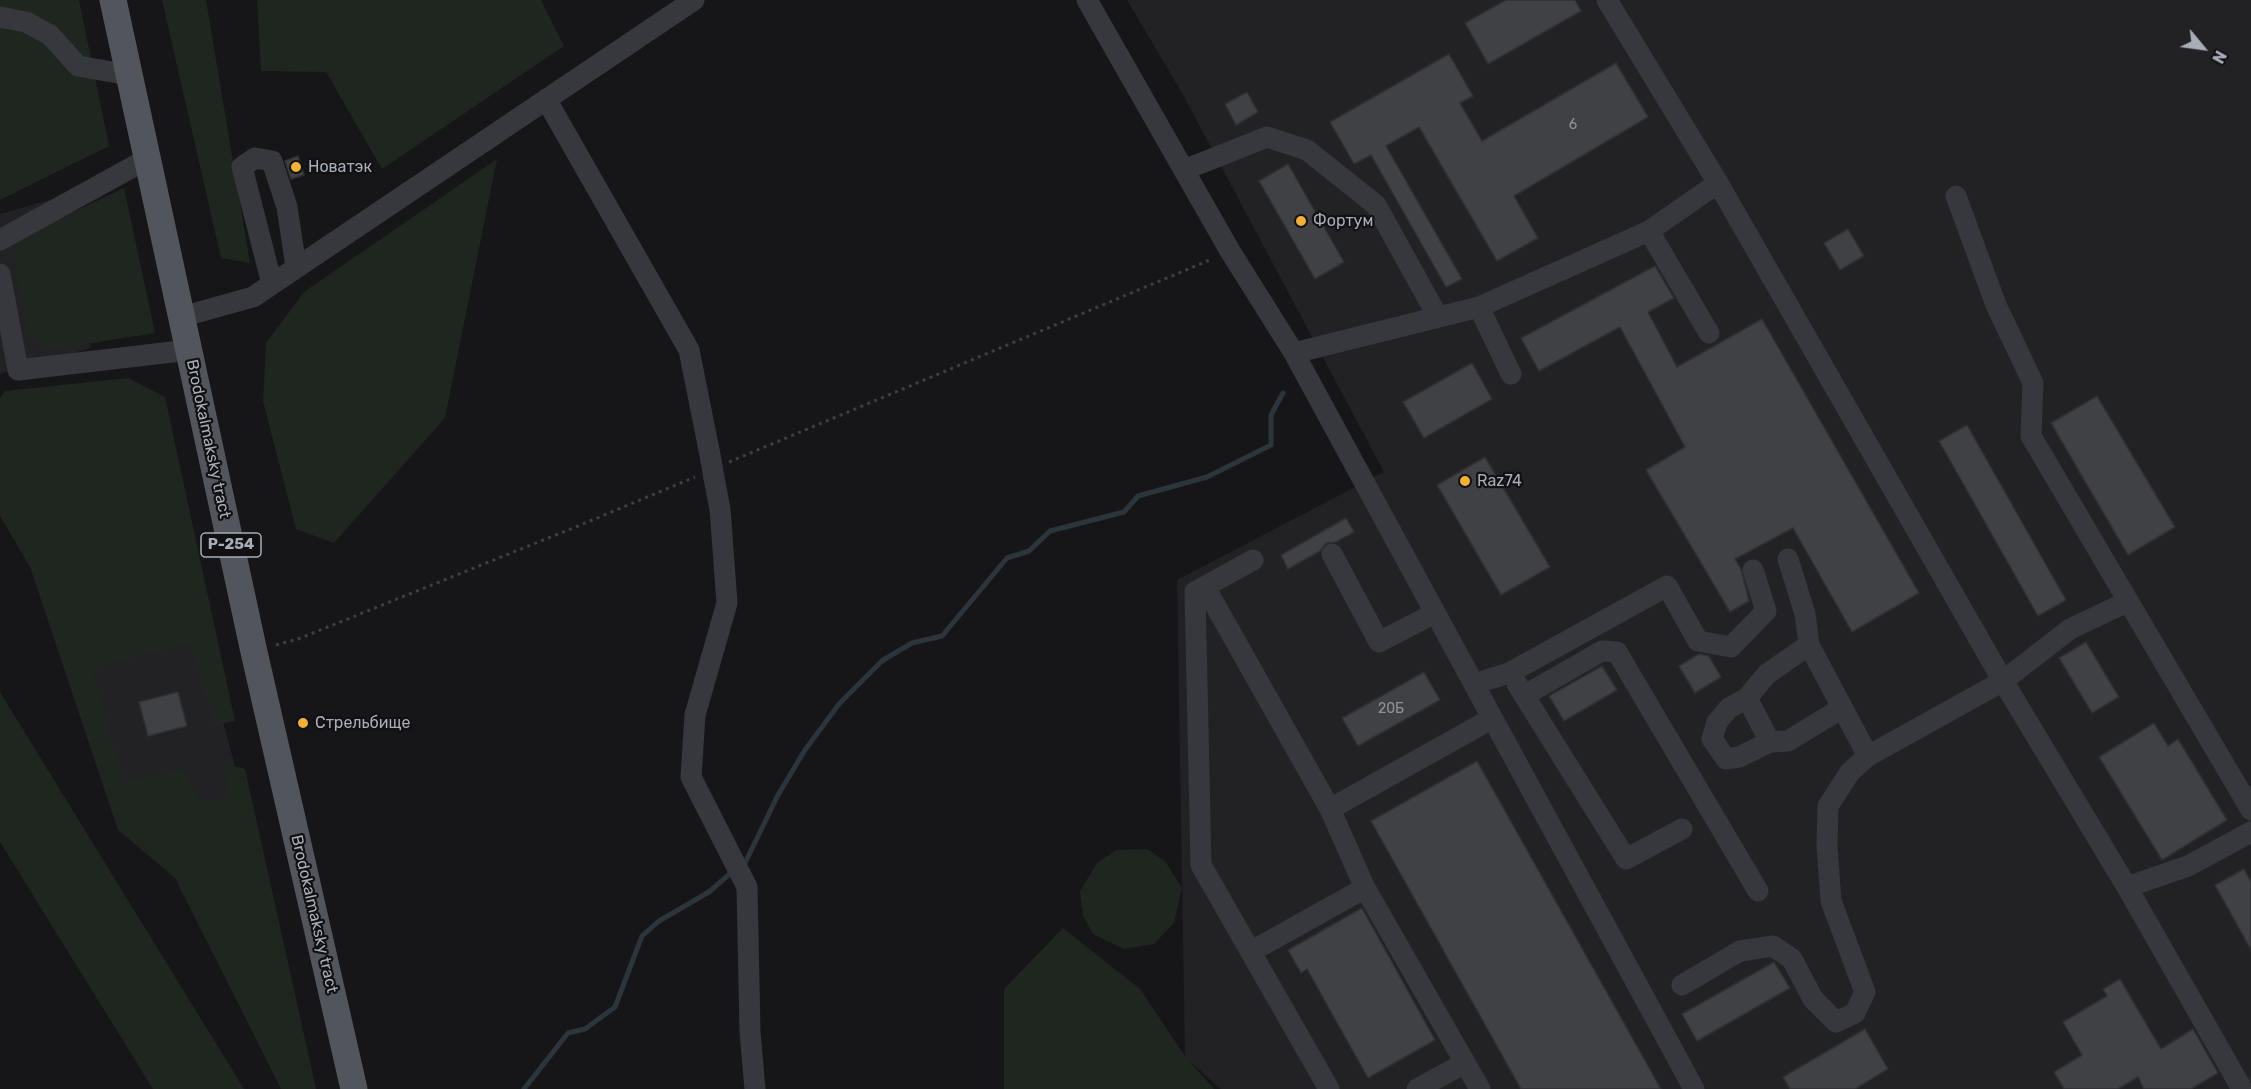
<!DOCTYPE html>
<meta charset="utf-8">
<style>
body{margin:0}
#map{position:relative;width:2251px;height:1089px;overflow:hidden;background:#161618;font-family:Rubik,sans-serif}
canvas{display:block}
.north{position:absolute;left:2173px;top:18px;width:60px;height:60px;-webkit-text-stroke:4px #111113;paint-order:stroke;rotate:119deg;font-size:16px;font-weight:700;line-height:24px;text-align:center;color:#a8adb8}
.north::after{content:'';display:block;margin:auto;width:21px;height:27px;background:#a8adb8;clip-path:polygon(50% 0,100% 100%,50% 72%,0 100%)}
</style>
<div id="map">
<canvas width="2251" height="1089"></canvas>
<div class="north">N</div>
</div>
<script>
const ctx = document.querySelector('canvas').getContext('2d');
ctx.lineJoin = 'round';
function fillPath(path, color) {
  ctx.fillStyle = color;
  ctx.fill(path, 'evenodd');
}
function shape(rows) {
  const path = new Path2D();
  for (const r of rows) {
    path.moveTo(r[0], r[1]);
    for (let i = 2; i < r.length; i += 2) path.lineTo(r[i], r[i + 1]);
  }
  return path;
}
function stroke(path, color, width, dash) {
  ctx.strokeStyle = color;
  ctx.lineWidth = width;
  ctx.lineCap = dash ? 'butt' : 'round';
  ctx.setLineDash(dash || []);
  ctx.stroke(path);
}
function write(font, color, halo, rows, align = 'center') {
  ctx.font = font + ' Rubik,sans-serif';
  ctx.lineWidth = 4.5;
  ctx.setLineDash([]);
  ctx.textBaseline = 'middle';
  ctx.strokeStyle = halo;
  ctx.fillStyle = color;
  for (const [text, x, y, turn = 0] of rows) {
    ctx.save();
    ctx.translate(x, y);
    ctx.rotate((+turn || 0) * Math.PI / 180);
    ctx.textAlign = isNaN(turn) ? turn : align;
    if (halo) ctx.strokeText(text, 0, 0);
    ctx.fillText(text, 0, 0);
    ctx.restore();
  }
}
const built = shape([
 [1127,0,2251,0,2251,1089,1221,1089,1185,1057,1177,580,1384,472,1181,91],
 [50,200,91,348,0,374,0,214],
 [194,616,245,803,129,835,78,648]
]);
const green = shape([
 [0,0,79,0,109,146,0,200],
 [162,0,206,0,250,263,221,258],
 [257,0,541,0,564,46,382,169,326,72,261,71],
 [497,159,445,418,334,543,296,529,263,401,266,343,304,292],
 [124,188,155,333,48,350,28,332,13,255,20,241,56,220],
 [128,378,165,397,235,721,215,725,189,643,92,668,124,780,183,771,200,802,229,798,224,763,245,769,316,1089,281,1089,175,878,118,830,30,567,0,516,0,398,5,391],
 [0,692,244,1089,153,1089,0,842],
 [1147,849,1165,861,1182,888,1174,923,1154,944,1124,949,1093,934,1083,916,1080,891,1097,863,1116,850],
 [1063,928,1140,989,1185,1056,1214,1089,1004,1089,1004,989]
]);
const stream = shape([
 [744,865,778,795,805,750,839,704,883,660,912,643,942,636,1007,558,1029,551,1050,531,1124,512,1138,496,1207,477,1271,445,1271,415,1283,393],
 [524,1089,568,1033,585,1029,615,1007,642,936,659,921,709,892,733,871]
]);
const building = shape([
 [1506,0,1575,0,1581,11,1488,64,1465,23,1506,0],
 [1449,54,1473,96,1460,103,1482,141,1616,63,1648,117,1514,196,1538,238,1497,261,1419,127,1386,146,1462,279,1446,287,1371,155,1354,164,1330,122,1449,54],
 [1247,92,1258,112,1236,125,1225,104,1247,92],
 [298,156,304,175,291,179,285,161,298,156],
 [1288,164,1344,262,1315,279,1259,181,1288,164],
 [1848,229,1864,256,1840,270,1824,243,1848,229],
 [1655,266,1674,298,1648,312,1677,367,1762,319,1919,593,1852,632,1793,528,1735,559,1741,569,1749,601,1730,612,1646,470,1685,447,1620,327,1539,371,1521,338,1655,266],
 [1472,363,1492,399,1424,438,1403,402,1472,363],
 [2097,396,2175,527,2128,555,2051,423,2097,396],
 [1967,425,2066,600,2038,616,1939,441,1967,425],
 [1485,457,1550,567,1501,595,1437,485,1485,457],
 [1346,518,1354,532,1336,542,1326,543,1320,551,1288,569,1281,555,1346,518],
 [2086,642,2119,697,2092,713,2059,658,2086,642],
 [1699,654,1709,656,1721,677,1695,693,1679,666,1699,654],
 [1602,666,1617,690,1564,721,1549,696,1602,666],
 [1424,672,1440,700,1358,746,1342,718,1424,672],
 [178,692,187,726,148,736,139,702,178,692],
 [2154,723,2168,746,2178,739,2227,820,2162,860,2099,757,2154,723],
 [1477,761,1661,1089,1521,1089,1371,821,1477,761],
 [2244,869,2251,882,2251,950,2215,885,2244,869],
 [1362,908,1435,1040,1368,1078,1307,969,1301,973,1288,950,1362,908],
 [1774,962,1790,988,1697,1041,1682,1014,1774,962],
 [2120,979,2161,1049,2193,1029,2218,1073,2191,1089,2144,1089,2138,1077,2118,1089,2064,1089,2054,1072,2082,1055,2063,1022,2107,996,2103,989,2120,979],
 [1865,1029,1888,1069,1855,1089,1790,1089,1783,1077,1865,1029]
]);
const path = shape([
 [729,462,1212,259],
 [276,645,298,639,578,526,695,477]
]);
const minor = shape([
 [1087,0,1230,251,1294,353,1694,1089],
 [1607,0,1718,183,2003,681,2070,629,2127,602],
 [0,17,26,22,50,35,78,66,129,75],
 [546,99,689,350,711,460],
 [1184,170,1267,137,1307,150,1376,205,1438,317],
 [1956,196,1996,305,2033,383,2031,436,2251,810],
 [1649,231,1709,333],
 [0,240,147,159],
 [0,274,18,370,189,350],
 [272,284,242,167,255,158,272,161,287,207,296,267],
 [1479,307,1511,374],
 [181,317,253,297,694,0],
 [1294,353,1479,307,1649,231,1718,183],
 [714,478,720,509,727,603,695,715,691,777,747,887,750,1032,755,1089],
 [1332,554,1379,642,1435,613],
 [1788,559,1805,614,1809,645,1868,756],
 [1253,560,1195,592,1201,865,1329,1089],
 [1205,587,1330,809,1365,888,1480,1089],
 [1474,684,1509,673,1667,586,1698,641,1731,647,1766,611,1753,570],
 [1517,684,1626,859,1682,829],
 [1525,695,1602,651,1617,652,1758,891],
 [1747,698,1729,708,1717,722,1712,739,1726,759,1739,757,1770,742,1788,741,1842,708],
 [1770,742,1747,698,1767,674,1809,645],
 [1330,809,1491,719],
 [2127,887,2188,866,2251,832],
 [1252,951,1365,888],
 [1682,985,1740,951,1773,946,1792,959,1813,999,1836,1022,1855,1013,1865,992,1831,901,1827,846,1828,806,1850,772,1868,756,2003,681,2127,887,2242,1089],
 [1417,1089,1465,1063]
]);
const major = shape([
 [113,0,254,652,354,1089]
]);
const minorBridge = shape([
 [711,460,714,478]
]);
const markers = [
 [296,167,6,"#f2b134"],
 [1301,221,6,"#f2b134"],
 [1465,481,6,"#f2b134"],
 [303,723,6,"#f2b134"]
];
const numberNames = [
 ["6",1573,125],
 ["20Б",1391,709]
];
const shields = [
 [231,545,60]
];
const shieldNames = [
 ["Р-254",231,545]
];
const poiNames = [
 ["Новатэк",308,167],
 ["Фортум",1313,221],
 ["Raz74",1477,481],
 ["Стрельбище",315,723]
];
const streetNames = [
 ["Brodokalmaksky tract",208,439,78],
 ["Brodokalmaksky tract",314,914,77]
];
fillPath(built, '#222225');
fillPath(green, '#1e261f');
stroke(stream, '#2c353c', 5);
fillPath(building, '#404145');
stroke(building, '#303034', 1.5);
stroke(path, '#3d3f44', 3, [3, 4.5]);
stroke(minor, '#37383d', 21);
stroke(major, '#53555c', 27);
stroke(minorBridge, '#37383d', 21);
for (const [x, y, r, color] of markers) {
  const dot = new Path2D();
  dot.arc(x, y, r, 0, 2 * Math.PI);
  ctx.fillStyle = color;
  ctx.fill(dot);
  stroke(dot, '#111113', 2);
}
write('14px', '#8e929b', null, numberNames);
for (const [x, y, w] of shields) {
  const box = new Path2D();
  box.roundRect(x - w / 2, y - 12, w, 24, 4.5);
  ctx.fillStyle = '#111113';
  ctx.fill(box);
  stroke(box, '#a8adb8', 1.5);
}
write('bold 15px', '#a8adb8', null, shieldNames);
write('16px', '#a8adb8', '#111113', poiNames, 'left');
write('16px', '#a8adb8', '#111113', streetNames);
</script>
